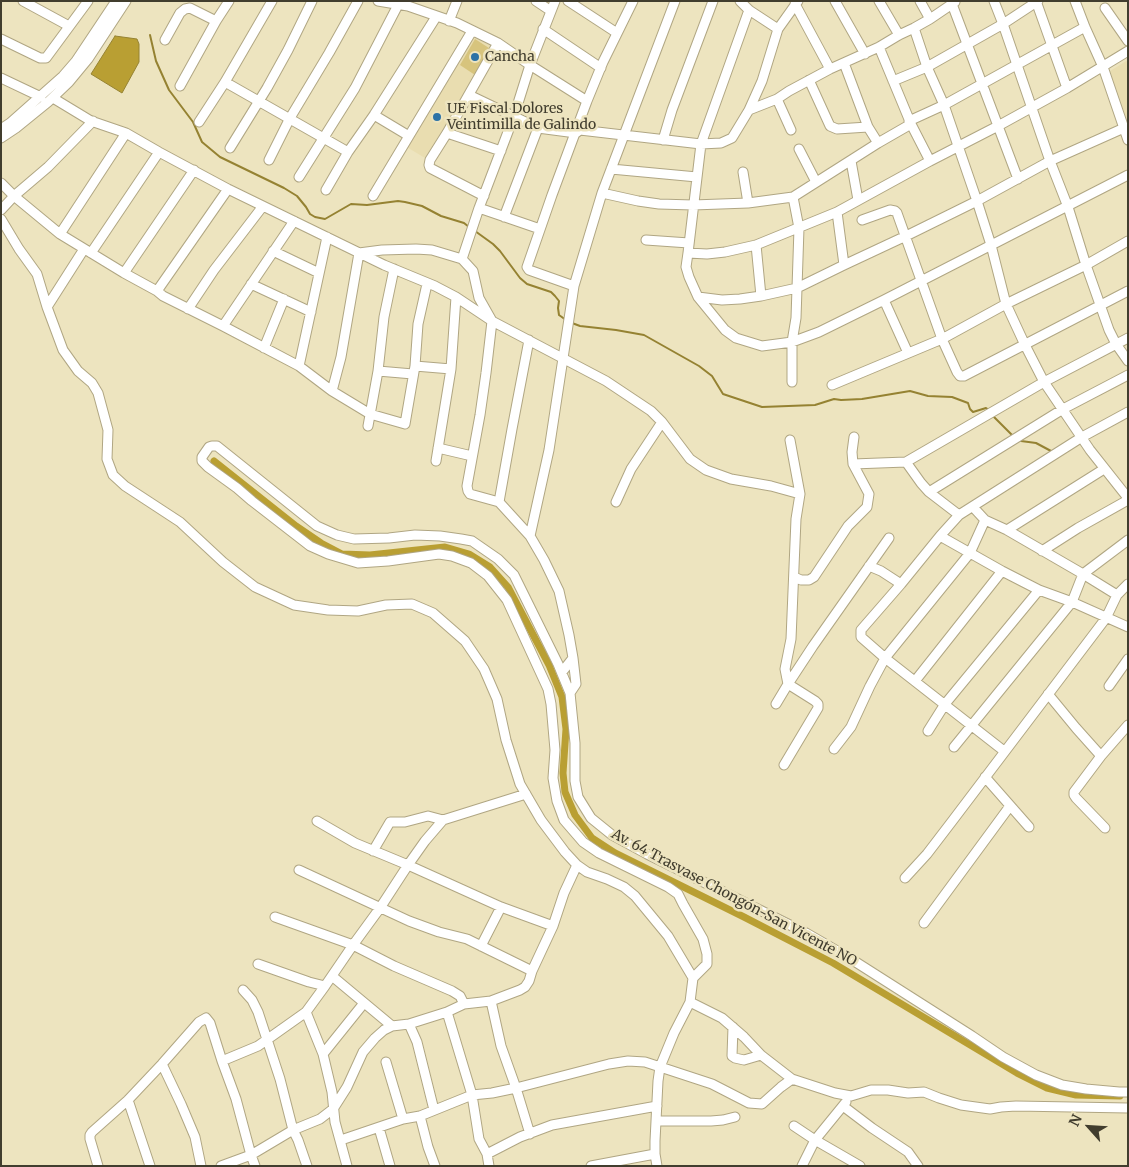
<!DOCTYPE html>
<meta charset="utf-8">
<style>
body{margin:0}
#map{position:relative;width:1129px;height:1167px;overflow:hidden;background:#ede4bf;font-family:Merriweather,serif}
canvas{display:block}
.frame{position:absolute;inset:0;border:2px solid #413d2e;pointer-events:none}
.north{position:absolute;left:1064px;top:1102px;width:50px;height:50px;-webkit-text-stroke:4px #ede4bf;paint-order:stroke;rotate:296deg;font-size:14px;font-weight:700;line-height:20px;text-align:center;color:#413d2e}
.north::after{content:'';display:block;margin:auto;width:18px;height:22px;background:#413d2e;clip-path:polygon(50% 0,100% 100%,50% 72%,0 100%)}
</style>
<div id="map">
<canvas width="1129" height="1167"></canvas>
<div class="frame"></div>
<div class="north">N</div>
</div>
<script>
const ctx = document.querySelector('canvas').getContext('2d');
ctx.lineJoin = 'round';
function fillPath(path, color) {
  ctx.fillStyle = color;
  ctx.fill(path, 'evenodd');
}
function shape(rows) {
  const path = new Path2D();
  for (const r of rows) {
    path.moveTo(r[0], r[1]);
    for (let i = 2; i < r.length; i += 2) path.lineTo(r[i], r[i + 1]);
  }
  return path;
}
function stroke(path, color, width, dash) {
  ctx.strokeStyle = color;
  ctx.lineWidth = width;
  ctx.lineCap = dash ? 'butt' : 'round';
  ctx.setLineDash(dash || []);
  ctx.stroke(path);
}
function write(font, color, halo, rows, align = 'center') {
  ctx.font = font + ' Merriweather,serif';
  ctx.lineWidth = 5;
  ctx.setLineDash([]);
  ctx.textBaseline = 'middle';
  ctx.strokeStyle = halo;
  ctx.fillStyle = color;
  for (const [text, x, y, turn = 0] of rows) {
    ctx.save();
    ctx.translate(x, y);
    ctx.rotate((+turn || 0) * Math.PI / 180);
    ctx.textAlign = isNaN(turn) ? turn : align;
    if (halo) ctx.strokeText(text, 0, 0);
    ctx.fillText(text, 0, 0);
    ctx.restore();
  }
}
const built = shape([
 [474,35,493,46,469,88,425,158,405,146],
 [1128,60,1128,123,1110,71]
]);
const green = shape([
 [475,39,489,48,475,75,460,65]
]);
const water = shape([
 [115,36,137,39,139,44,139,62,122,93,91,74,115,36]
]);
const stream = shape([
 [150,35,156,61,169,90,193,122,202,142,220,157,284,188,297,196,306,207,310,214,315,217,325,219,351,204,367,205,398,201,405,202,422,206,441,216,464,223,469,227],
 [475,231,493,244,500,251,520,278,527,284,551,292,555,296,559,301,558,308,559,315,566,320],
 [572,323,580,326,616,330,644,335,699,366,712,376,723,394,762,407,815,405,834,399,841,400,862,399,910,391,928,396,952,397,968,403,970,409,973,412,986,408,989,410],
 [993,416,1012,435,1015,436],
 [1019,439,1021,441,1036,443,1051,451]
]);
const canal = shape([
 [214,461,296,526,321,543,342,554,370,555,445,547,469,554,490,567,508,587,549,665,562,697,566,729,563,773,565,792,575,815,592,838,615,853,744,917,833,963,1017,1073,1047,1088,1076,1095,1120,1096]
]);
const minor = shape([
 [23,1,69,26],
 [378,1,408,6,457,23,498,43,530,65,587,101],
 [536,1,551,11],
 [568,1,617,33],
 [740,1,749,10,778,29],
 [835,1,865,54],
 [879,1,899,35],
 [994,1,1003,24,1050,161,1068,207,1086,265,1109,330,1116,344,1128,361],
 [1036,1,1067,88],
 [1075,1,1085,27,1103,67,1128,140],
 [795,4,830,69],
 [952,4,1018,179],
 [1105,8,1128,41],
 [930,19,955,2],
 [449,21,457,1],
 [914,28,927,67,944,105,977,201,991,245,1006,304,1025,345,1044,382,1090,450,1128,498],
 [543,29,601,68],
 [1,39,40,58,46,58,88,1],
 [165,40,180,13,185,9,190,8,216,21],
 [879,47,911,124,930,161],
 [1128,51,1067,88,998,126,930,161,837,212,756,245,725,252,707,254,688,253,686,267,689,277,698,297,725,330,736,338,762,346,792,342,819,332,884,300,1128,175],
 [844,63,868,127,878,143],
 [1,78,41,97],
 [809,80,830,126,837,129,868,127],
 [893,81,927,67,1003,24,1038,1],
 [225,82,348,152],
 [180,86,216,21,229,1],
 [469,95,538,128,576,133,580,130,701,144,721,143,732,138,749,110,762,81,778,29,798,1],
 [53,98,91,121,126,133,159,152,228,189,384,265,435,286,456,297,492,321,606,381,651,411,662,422,690,459,706,470,731,479,771,486,800,494],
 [777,99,791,130],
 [749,110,777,99,789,91,830,69,879,47,899,35,914,28,930,19,920,1],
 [374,115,409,136],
 [909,121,944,105,1085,27],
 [199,122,225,82,272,1],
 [1,129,10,123,63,76,76,61,116,1],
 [447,133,501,151],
 [1,138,16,128,48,102,69,82,88,59,126,1],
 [663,140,672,110,713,1],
 [230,148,267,88,288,50,312,1],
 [799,149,816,182],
 [269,160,290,118,329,53,358,1],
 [851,161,858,200],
 [611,169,697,177],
 [743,172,748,203],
 [299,177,355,88,398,5],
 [1,183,14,196,60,234,124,273,157,291,163,296,223,326,299,366,332,391,370,414,405,424,415,366,418,324,427,284],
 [326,190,348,152,374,115,436,17],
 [602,193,638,201,659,204,693,205,748,203,793,197,878,143,911,124],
 [373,196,472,31],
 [484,196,430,168,429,165,430,160,447,133,498,43],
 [1,210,14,196,48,167,93,121],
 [837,212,844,265],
 [504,217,538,128],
 [1,219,19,249,37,274,47,307,63,350,78,371,92,383,98,393,108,430,107,459,113,475,125,486,180,522,223,562,255,587,294,605,328,610,358,611,386,605,412,604,433,613,465,641,484,669,497,699,506,740,520,784,541,820,565,852,577,865,587,872,607,879,624,887,635,896,668,936,693,978,707,964,707,954,703,939,683,904,678,894,668,887,599,853,583,842,564,820,557,801,553,778,555,750,551,704,548,689,507,600,488,576,471,563,452,556,439,554,388,561,358,563,328,554,310,546,252,501,237,488,208,467,202,461,202,457,209,447,212,446,217,446,317,526,337,535,354,539,389,538,415,535,440,536,461,539,472,541,498,559,514,575,558,664,570,693,575,743,575,781,578,797,591,818,612,835,647,854,806,933,851,959,972,1036,1003,1057,1036,1075,1062,1085,1086,1089,1119,1092,1128,1092],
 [862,220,890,210,895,211,897,213,942,339,957,372,960,376,964,376,1128,291],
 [540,229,479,208,514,116,530,65,555,1],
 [60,234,126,133],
 [646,240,689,243],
 [756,245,761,296],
 [273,251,319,273],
 [91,253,159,152],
 [688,253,701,144,749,10],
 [462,259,479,208],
 [124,273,194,170],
 [251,284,311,312],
 [574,286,529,270,527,267,552,195,587,101,603,62,633,1],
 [157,291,228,189],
 [698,297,722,300,740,299,761,296,797,288,844,265,906,236,977,201,1050,161,1124,128],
 [884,300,908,353],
 [47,307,84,249],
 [188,309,214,270,263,206],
 [223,326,294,221],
 [529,340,512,429,499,502,530,536,544,560,559,591,569,635,573,658,562,672],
 [264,348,284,299],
 [299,366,327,237],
 [415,366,451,369],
 [378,371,413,374],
 [792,382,792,342,796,318,799,228,793,197],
 [832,385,942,339,1006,304,1086,265,1128,241],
 [332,391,341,357,359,253,382,250,416,249,432,250,462,259,473,271,479,298,492,321,486,373,480,415,467,486,468,491,470,494,499,502],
 [368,426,378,371,384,317,394,269],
 [438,448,472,456],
 [436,461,451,369,456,297],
 [906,462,1044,382,1128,338],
 [853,464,906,462,921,483,929,492,959,515],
 [929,492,1063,409,1128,375],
 [616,502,631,469,662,422],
 [973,507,985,520,1007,530,1083,574,1117,595],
 [1007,530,1104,469],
 [530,536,549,450,574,286,602,193,675,1],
 [940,536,1002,571,1039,590,1072,602,1128,627],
 [1042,551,1078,528,1128,500],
 [869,566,881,571,901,584],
 [794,577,801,580,809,580,814,577,848,526,867,507,869,494,853,464,852,452,854,437],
 [915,681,1002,571],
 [1109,686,1128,659],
 [570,693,576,684,573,658],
 [1048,694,1076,728,1101,756],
 [776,704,788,684,785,669,791,639,796,519,800,494,790,440],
 [928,731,945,704,1039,590],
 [954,747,1072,602,1083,574,1128,540],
 [834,749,851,727,870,686,885,658,970,553,985,520],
 [1004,751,885,658,861,637,861,630,901,584,940,536,959,515,1082,437,1128,412],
 [784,765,818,708,818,704,815,701,788,684,813,646,889,538],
 [985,777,1029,827],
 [317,821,355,843,408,865,501,907,553,926],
 [1105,828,1076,798,1074,795,1074,792,1101,756,1128,725],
 [373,851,390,822,405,822,428,816,443,820],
 [299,870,409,921,439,932,467,939,532,971],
 [905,878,927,854,953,820,1106,618,1117,595,1128,584],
 [275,917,353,945,394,966,452,991,460,996,464,1004],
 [924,923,1010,806],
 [481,946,501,907],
 [258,964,309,982,325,986],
 [332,976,392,1026],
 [243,990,252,1000,258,1012,280,1079,293,1130,298,1140,307,1166],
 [491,1001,501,1046,516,1088,530,1134],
 [690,1002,722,1018,744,1037,761,1055,792,1079,835,1093,851,1096,871,1090,888,1090,908,1093,924,1092,939,1098,961,1105,990,1109,1001,1107,1016,1106,1128,1108],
 [306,1012,323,1054,332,1092,335,1122,347,1166],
 [447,1012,472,1095,479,1139,487,1154,489,1166],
 [409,1024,417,1042,434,1110],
 [733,1027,732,1056,735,1058,744,1060,761,1055],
 [323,1054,364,1003],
 [222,1061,258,1046,306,1012,325,986,353,945,380,908,408,865,425,841,443,820,526,794],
 [386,1062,403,1119],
 [162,1064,181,1104,195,1137,201,1166],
 [128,1100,150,1166],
 [843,1106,872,1128,908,1152,918,1166],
 [420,1116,428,1147,435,1166],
 [656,1121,711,1121,723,1120,735,1117],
 [794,1126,815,1140,860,1166],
 [379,1128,390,1166],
 [341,1140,403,1119,420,1116,472,1095,492,1093,516,1088,609,1064,628,1061,645,1062,712,1084,749,1103,762,1104,781,1087,792,1079],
 [487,1154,520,1137,552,1125,657,1106],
 [98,1166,90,1139,90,1135,92,1132,128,1100,162,1064,199,1022,206,1018,210,1023,222,1061,236,1099,251,1155,255,1166],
 [221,1166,251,1155,293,1130,320,1119,333,1109,347,1087,363,1052,375,1038,384,1030,392,1026,409,1024,447,1012,464,1004,491,1001,520,990,525,987,529,981,532,971,553,926,564,893,577,865],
 [591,1166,655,1154],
 [657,1166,655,1154,655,1141,658,1081,660,1067,674,1033,690,1002,693,978],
 [802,1166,815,1140,846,1102]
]);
const markers = [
 [475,57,5,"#2c72a6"],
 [437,117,5,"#2c72a6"]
];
const poiNames = [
 ["Cancha",485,57],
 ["UE Fiscal Dolores",447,109],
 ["Veintimilla de Galindo",447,125]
];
const streetNames = [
 ["Av. 64 Trasvase Chongón-San Vicente NO",734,898,28]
];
fillPath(built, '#e9ddb0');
fillPath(green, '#d7c47d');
fillPath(water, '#b99f33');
stroke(water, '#958232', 1);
stroke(stream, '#958232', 2);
stroke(canal, '#b99f33', 7);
stroke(minor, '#b0a683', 11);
stroke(minor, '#fff', 9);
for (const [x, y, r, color] of markers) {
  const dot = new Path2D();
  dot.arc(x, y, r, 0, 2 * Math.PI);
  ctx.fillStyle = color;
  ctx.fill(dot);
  stroke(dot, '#ede4bf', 2);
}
write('14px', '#413d2e', '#ede4bf', poiNames, 'left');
write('14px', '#413d2e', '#ede4bf', streetNames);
</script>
